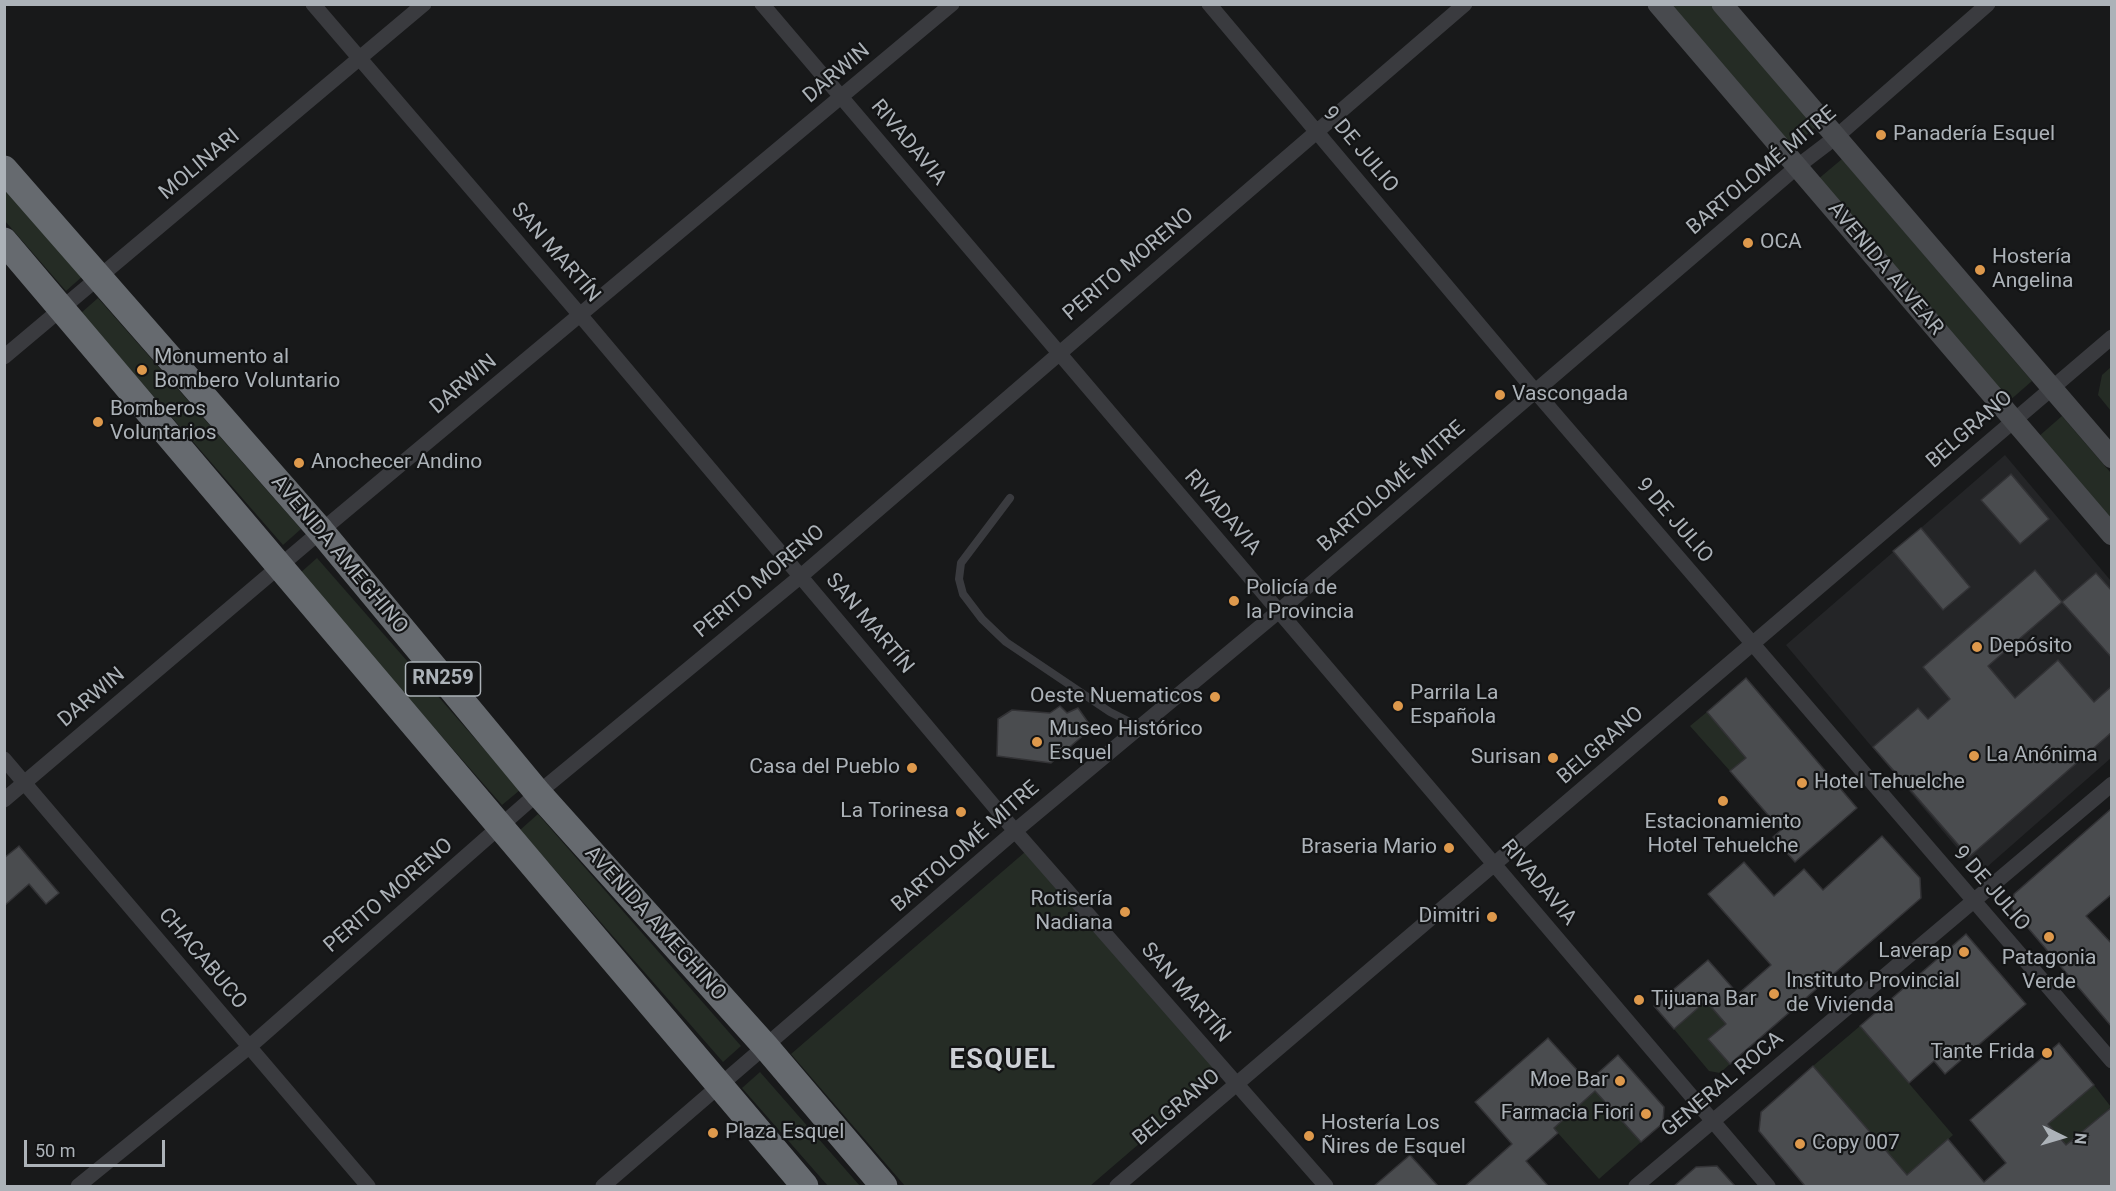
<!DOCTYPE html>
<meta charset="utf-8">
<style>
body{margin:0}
#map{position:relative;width:2116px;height:1191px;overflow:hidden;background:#18191a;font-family:Roboto,sans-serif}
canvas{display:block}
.frame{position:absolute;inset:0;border:6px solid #acb2b8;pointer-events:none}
.north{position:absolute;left:2032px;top:1107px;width:60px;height:60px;-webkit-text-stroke:4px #131415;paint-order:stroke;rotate:95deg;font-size:16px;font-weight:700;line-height:24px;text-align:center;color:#acb2b8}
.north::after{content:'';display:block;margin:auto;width:21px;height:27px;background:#acb2b8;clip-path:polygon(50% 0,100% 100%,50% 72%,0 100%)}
.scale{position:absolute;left:24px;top:1140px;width:141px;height:27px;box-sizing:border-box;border:3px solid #acb2b8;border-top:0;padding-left:8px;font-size:18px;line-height:21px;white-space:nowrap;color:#acb2b8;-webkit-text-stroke:4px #131415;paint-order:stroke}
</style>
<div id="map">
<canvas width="2116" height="1191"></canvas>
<div class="frame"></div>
<div class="north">N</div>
<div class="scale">50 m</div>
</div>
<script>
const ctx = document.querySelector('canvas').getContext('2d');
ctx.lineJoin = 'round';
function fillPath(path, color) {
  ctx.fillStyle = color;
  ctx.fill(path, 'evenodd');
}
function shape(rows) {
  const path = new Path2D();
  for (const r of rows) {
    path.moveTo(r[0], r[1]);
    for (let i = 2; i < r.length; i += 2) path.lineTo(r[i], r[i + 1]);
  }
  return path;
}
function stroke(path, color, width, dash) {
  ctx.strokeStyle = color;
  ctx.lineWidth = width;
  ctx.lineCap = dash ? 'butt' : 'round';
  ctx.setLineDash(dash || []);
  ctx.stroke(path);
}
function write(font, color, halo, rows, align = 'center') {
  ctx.font = font + ' Roboto,sans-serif';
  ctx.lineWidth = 4.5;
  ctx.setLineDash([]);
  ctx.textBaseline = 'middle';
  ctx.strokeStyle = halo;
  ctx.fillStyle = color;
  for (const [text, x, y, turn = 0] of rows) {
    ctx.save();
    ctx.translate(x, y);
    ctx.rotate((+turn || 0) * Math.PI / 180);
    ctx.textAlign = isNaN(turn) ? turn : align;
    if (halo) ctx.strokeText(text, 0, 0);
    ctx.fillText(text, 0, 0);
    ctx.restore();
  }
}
const built = shape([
 [2005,455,2111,581,2111,758,1979,874,1786,645]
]);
const green = shape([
 [1668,5,1711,5,1816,127,1791,148],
 [1842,159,2032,381,2008,402,1817,180],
 [4,185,84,275,66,291,5,221],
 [98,298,301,529,283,545,81,313],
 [2111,367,2111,411,2098,395,2102,375],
 [2062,416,2111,473,2111,523,2038,437],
 [317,558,520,790,502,805,299,574],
 [1707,712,1746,758,1730,771,1690,726],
 [538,814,741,1046,723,1062,520,830],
 [1032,846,1225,1070,1090,1186,905,1186,791,1054],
 [1706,1001,1726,1024,1709,1040,1730,1064,1720,1073,1709,1071,1674,1029],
 [1860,1026,1953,1135,1907,1175,1813,1066],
 [1522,1061,1569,1114,1595,1091,1641,1142,1599,1179,1506,1075],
 [760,1072,860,1186,828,1186,742,1088],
 [2094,1085,2111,1107,2079,1135,2077,1158,2048,1124]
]);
const building = shape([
 [2011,474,2049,519,2020,544,1981,500,2011,474],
 [1921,528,1970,587,1943,610,1893,551,1921,528],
 [2035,570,2062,602,1988,666,2015,698,2058,660,2094,702,2112,686,2112,732,1969,857,1873,747,1918,708,1928,719,1950,699,1923,667,2035,570],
 [2096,573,2112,591,2112,658,2062,602,2096,573],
 [1746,678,1857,808,1795,862,1773,837,1781,830,1730,771,1746,758,1707,712,1746,678],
 [1060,706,1067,713,1078,708,1092,728,1051,763,997,756,998,719,1012,710,1050,713,1060,706],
 [2112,808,2112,894,2086,916,2112,944,2112,1027,2012,909,2014,894,2112,808],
 [1882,836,1920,878,1921,898,1730,1064,1708,1039,1726,1024,1706,1001,1674,1029,1654,1006,1708,960,1738,994,1771,965,1708,894,1744,862,1774,896,1804,869,1823,890,1882,836],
 [19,846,59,893,46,904,29,884,4,906,4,858,19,846],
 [1966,934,2026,1004,1945,1074,1934,1061,1909,1083,1860,1026,1966,934],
 [1548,1038,1588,1082,1618,1055,1664,1107,1663,1123,1641,1142,1595,1091,1554,1128,1558,1133,1526,1161,1548,1186,1465,1186,1512,1144,1475,1102,1548,1038],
 [2059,1043,2094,1085,2048,1124,2066,1145,2112,1107,2112,1186,1805,1186,1759,1131,1761,1112,1813,1066,1907,1175,1948,1139,1984,1182,2006,1163,1970,1120,2059,1043],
 [1410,1155,1438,1186,1374,1186,1410,1155],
 [1717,1166,1735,1186,1674,1186,1696,1167,1717,1166]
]);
const lane = shape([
 [1010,498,961,563,959,579,963,594,982,619,1006,642,1110,712,1140,727]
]);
const street = shape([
 [313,4,581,316,1015,831,1326,1186],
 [762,4,1768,1186],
 [1209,4,1535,391,2112,1061],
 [4,357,424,4],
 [4,759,368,1186],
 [4,800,321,531,952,4],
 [78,1186,249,1047,538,793,801,576,1465,4],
 [603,1186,1015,831,1279,611,1798,166,1836,137,1988,4],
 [1117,1186,2112,337],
 [1636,1186,2112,784]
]);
const secondary = shape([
 [1658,4,2112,535],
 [1722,4,2112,458]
]);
const highway = shape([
 [4,169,321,531,538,793,766,1047,884,1186],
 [4,241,805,1186]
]);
const markers = [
 [1881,135,6,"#de994c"],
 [1748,243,6,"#de994c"],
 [1980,270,6,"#de994c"],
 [142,370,6,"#de994c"],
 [1500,395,6,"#de994c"],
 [98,422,6,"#de994c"],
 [299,463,6,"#de994c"],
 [1234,601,6,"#de994c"],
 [1977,647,6,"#de994c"],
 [1215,697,6,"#de994c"],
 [1398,706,6,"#de994c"],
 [1037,742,6,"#de994c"],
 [1974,756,6,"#de994c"],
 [1553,758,6,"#de994c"],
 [912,768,6,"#de994c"],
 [1802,783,6,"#de994c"],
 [1723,801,6,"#de994c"],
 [961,812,6,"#de994c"],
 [1449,848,6,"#de994c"],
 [1125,912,6,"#de994c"],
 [1492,917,6,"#de994c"],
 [2049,937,6,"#de994c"],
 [1964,952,6,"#de994c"],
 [1774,994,6,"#de994c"],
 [1639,1000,6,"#de994c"],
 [2047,1053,6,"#de994c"],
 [1620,1081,6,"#de994c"],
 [1646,1114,6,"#de994c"],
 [713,1133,6,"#de994c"],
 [1309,1136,6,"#de994c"],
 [1800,1144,6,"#de994c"]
];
const shields = [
 [443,679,75]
];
const shieldNames = [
 ["RN259",443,679]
];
const streetNames = [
 ["DARWIN",837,74,-40],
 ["RIVADAVIA",908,143,50],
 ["9 DE JULIO",1360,150,50],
 ["MOLINARI",200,165,-40],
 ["BARTOLOMÉ MITRE",1762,171,-40],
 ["SAN MARTÍN",555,253,49],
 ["PERITO MORENO",1129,265,-40],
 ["AVENIDA ALVEAR",1885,269,50],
 ["DARWIN",464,385,-40],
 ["BELGRANO",1970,430,-41],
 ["BARTOLOMÉ MITRE",1392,487,-41],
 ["RIVADAVIA",1222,513,49],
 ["9 DE JULIO",1674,521,49],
 ["AVENIDA AMEGHINO",339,555,50],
 ["PERITO MORENO",760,582,-40],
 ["SAN MARTÍN",869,624,50],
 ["DARWIN",92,698,-40],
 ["BELGRANO",1601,746,-41],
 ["BARTOLOMÉ MITRE",966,847,-41],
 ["RIVADAVIA",1538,883,50],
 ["9 DE JULIO",1991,889,49],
 ["PERITO MORENO",389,896,-41],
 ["AVENIDA AMEGHINO",655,924,48],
 ["CHACABUCO",202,959,50],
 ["SAN MARTÍN",1185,993,49],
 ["GENERAL ROCA",1723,1085,-40],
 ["BELGRANO",1177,1108,-40]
];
const poiNames = [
 ["Panadería Esquel",1893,135],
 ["OCA",1760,243],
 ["Hostería",1992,258],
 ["Angelina",1992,282],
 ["Monumento al",154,358],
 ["Bombero Voluntario",154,382],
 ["Vascongada",1512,395],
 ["Bomberos",110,410],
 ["Voluntarios",110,434],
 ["Anochecer Andino",311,463],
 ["Policía de",1246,589],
 ["la Provincia",1246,613],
 ["Depósito",1989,647],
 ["Parrila La",1410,694],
 ["Española",1410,718],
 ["Oeste Nuematicos",1203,697,"right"],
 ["Museo Histórico",1049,730],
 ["Esquel",1049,754],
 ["La Anónima",1986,756],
 ["Surisan",1541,758,"right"],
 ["Casa del Pueblo",900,768,"right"],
 ["Hotel Tehuelche",1814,783],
 ["La Torinesa",949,812,"right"],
 ["Estacionamiento",1723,823,"center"],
 ["Hotel Tehuelche",1723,847,"center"],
 ["Braseria Mario",1437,848,"right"],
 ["Rotisería",1113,900,"right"],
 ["Nadiana",1113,924,"right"],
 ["Dimitri",1480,917,"right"],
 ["Laverap",1952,952,"right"],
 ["Patagonia",2049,959,"center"],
 ["Verde",2049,983,"center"],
 ["Instituto Provincial",1786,982],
 ["de Vivienda",1786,1006],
 ["Tijuana Bar",1651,1000],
 ["Tante Frida",2035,1053,"right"],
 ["Moe Bar",1608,1081,"right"],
 ["Farmacia Fiori",1634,1114,"right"],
 ["Hostería Los",1321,1124],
 ["Ñires de Esquel",1321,1148],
 ["Plaza Esquel",725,1133],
 ["Copy 007",1812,1144]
];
const districtNames = [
 ["ESQUEL",1003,1061]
];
fillPath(built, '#242527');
fillPath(green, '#252c25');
fillPath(building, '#4a4c4f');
stroke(building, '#333336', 1.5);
stroke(lane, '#3a3b3f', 8);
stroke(street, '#3a3b3f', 15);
stroke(secondary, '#484a4e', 21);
stroke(highway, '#666a6f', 27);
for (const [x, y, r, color] of markers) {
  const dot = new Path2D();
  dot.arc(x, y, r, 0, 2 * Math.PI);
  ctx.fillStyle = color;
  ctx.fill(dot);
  stroke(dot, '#131415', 2);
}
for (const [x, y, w] of shields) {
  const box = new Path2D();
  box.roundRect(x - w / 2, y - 17, w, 34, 4.5);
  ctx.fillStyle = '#131415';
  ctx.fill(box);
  stroke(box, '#acb2b8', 1.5);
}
write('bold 20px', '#acb2b8', null, shieldNames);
write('21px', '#acb2b8', '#131415', streetNames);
write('21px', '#acb2b8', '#131415', poiNames, 'left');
ctx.letterSpacing = '1.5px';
write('bold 27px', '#cdd0d5', '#131415', districtNames);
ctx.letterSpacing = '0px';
</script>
